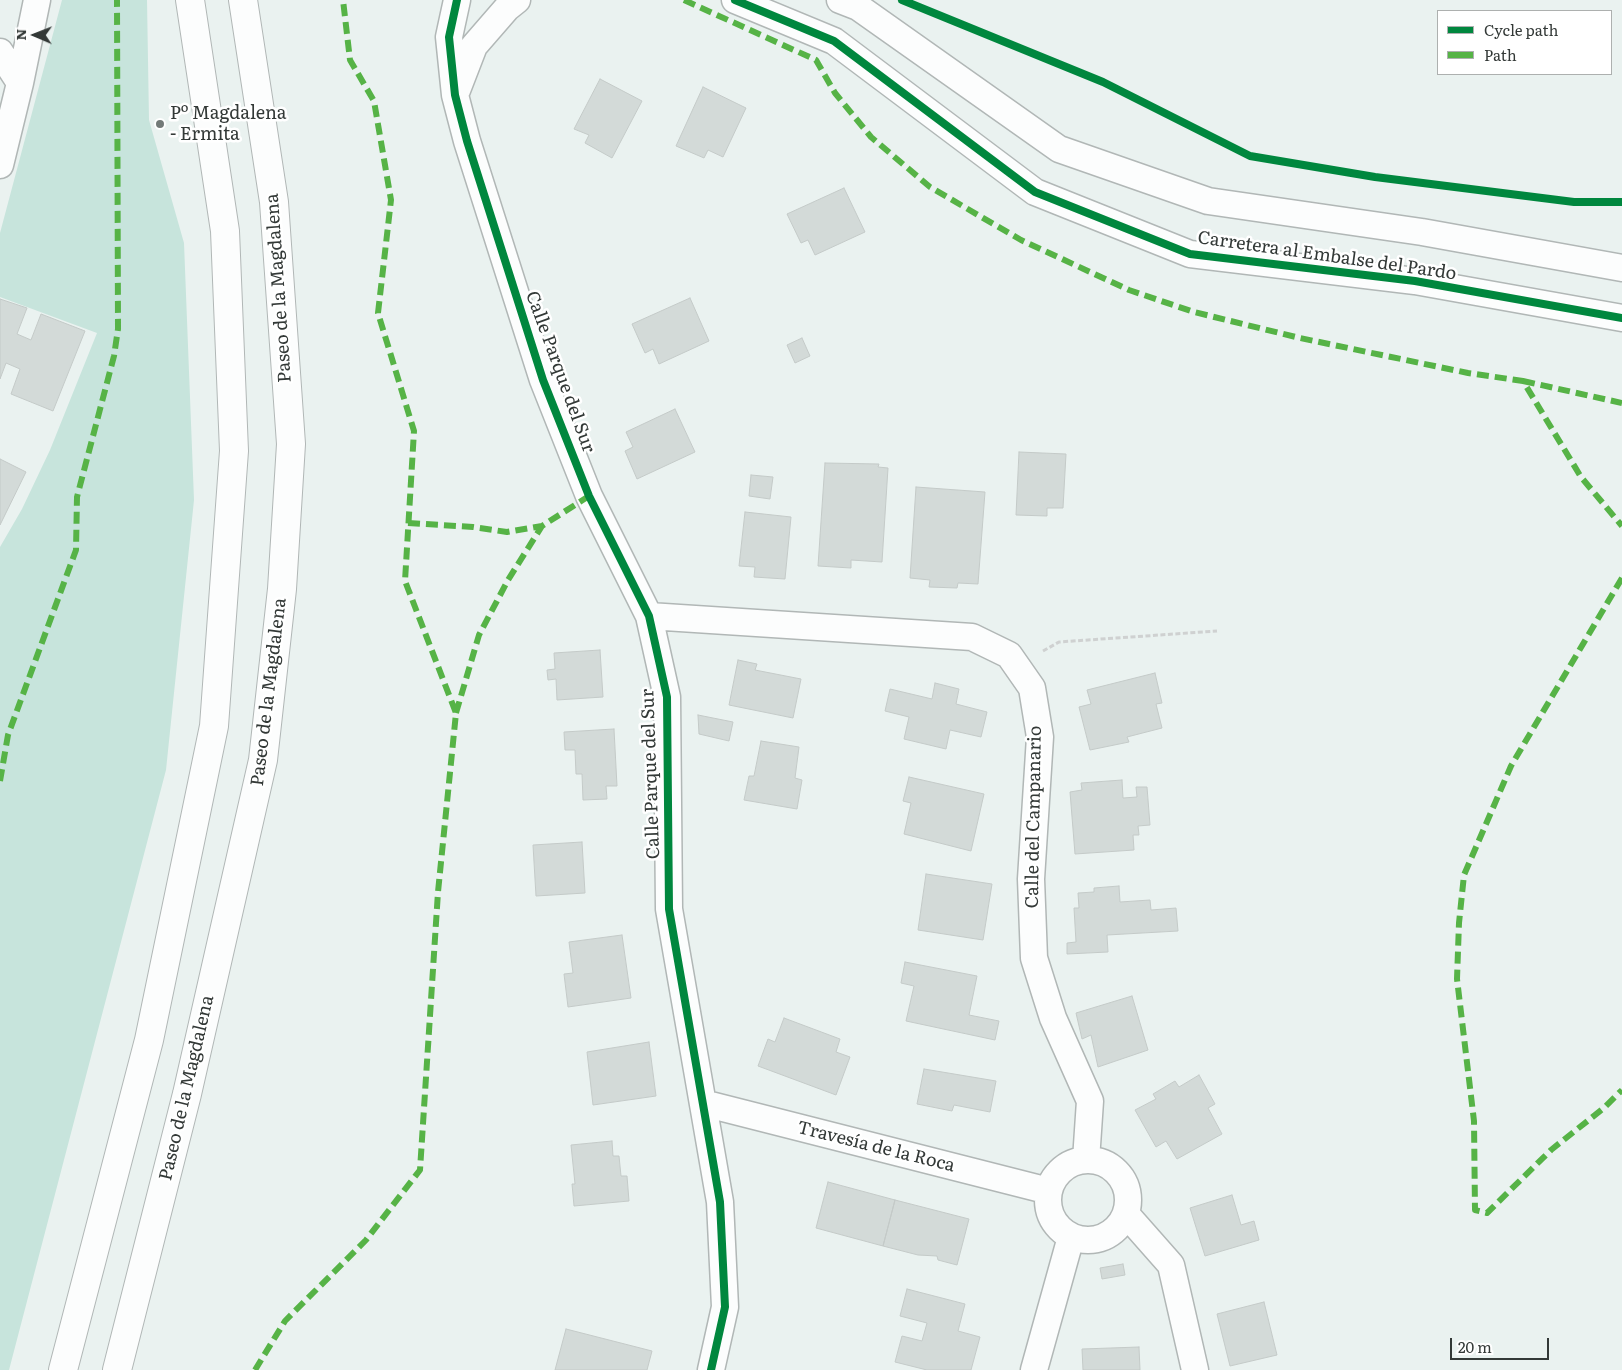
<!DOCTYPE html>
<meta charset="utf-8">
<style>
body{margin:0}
#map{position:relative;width:1622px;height:1370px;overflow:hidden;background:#eaf2f0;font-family:Literata,serif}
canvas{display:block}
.legend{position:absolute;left:1437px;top:10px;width:175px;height:65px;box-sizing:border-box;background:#fff;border:1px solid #adb0af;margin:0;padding:6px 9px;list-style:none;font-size:15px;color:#333937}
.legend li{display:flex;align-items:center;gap:10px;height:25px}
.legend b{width:25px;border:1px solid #adb0af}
.north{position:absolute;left:10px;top:10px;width:50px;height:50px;-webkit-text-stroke:4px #fff;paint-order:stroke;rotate:271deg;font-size:14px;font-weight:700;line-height:20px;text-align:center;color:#333937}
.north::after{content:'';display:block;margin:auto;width:18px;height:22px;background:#333937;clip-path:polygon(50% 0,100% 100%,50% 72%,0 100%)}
.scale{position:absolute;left:1450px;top:1338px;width:99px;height:22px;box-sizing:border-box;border:2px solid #333937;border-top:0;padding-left:6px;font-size:15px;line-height:18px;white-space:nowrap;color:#333937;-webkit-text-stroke:4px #fff;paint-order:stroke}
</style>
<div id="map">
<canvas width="1622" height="1370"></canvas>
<ul class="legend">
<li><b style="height:6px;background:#00873e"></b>Cycle path</li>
<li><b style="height:6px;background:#56b346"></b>Path</li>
</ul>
<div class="north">N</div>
<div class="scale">20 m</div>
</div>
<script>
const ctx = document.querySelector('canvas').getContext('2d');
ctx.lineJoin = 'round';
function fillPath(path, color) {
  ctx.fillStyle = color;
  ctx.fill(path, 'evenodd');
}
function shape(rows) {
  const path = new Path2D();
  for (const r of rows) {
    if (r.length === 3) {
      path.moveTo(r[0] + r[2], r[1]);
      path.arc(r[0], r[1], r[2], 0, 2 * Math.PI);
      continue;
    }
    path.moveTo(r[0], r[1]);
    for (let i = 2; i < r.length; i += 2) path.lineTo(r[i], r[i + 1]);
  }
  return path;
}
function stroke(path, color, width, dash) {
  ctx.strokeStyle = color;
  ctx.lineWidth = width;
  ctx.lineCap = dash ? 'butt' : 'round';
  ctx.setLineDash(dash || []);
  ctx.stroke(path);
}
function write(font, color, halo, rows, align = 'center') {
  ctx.font = font + ' Literata,serif';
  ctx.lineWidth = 5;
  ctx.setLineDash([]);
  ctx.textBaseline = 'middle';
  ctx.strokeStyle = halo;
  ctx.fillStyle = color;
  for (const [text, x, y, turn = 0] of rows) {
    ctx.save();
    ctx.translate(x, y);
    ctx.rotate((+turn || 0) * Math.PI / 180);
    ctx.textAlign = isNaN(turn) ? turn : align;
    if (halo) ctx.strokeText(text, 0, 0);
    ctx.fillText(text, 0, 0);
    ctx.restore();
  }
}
const green = shape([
 [62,0,147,0,149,120,184,243,194,500,166,770,9,1370,0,1370,0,547,22,509,50,450,97,333,0,297,0,233]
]);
const building = shape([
 [600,79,642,101,612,158,585,143,589,135,574,129,600,79],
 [703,87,746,108,723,157,708,150,704,158,676,146,703,87],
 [844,188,865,232,815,255,808,240,801,243,787,214,844,188],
 [690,298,709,341,659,364,653,349,645,353,632,324,690,298],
 [0,299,27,308,17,334,31,340,41,314,85,331,53,411,11,394,20,369,6,363,0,379,0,299],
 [802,338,810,356,795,363,787,345,802,338],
 [675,409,695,452,637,479,625,451,633,447,626,432,675,409],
 [1019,452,1066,454,1063,508,1047,508,1047,516,1016,515,1019,452],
 [0,459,26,472,0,525,0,459],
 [825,463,879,464,878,467,888,468,882,562,851,560,851,568,818,566,825,463],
 [751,475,773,477,770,499,749,496,751,475],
 [916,487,985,492,978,584,958,583,957,588,929,587,930,580,910,578,916,487],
 [745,512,791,517,785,579,754,577,755,567,739,566,745,512],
 [600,650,603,697,557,700,556,679,548,680,547,670,555,669,554,653,600,650],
 [738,660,757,664,755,670,801,679,793,718,729,705,738,660],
 [1155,673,1162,703,1156,704,1162,728,1127,737,1129,742,1090,750,1079,707,1091,704,1087,690,1155,673],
 [935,683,959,689,956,704,987,712,981,737,950,730,946,749,904,739,909,717,885,711,890,689,932,699,935,683],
 [698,715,733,722,729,741,699,734,698,715],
 [614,729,617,786,606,786,607,799,583,800,582,774,576,774,575,750,565,750,564,732,614,729],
 [761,741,799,747,795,778,802,780,797,809,744,800,749,776,754,776,761,741],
 [909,777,984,794,971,851,904,834,911,803,903,801,909,777],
 [1122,780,1123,798,1137,797,1136,787,1147,787,1150,825,1138,826,1139,835,1133,835,1134,850,1075,854,1070,792,1082,790,1081,783,1122,780],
 [582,842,585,893,536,896,533,845,582,842],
 [926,874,992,884,983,940,918,930,926,874],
 [1119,886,1120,902,1150,900,1151,910,1176,908,1178,931,1107,935,1108,952,1067,954,1067,943,1076,942,1074,908,1079,908,1078,893,1094,892,1094,888,1119,886],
 [622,935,631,998,568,1007,564,974,573,973,569,942,622,935],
 [905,962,977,976,969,1015,999,1021,995,1040,906,1021,914,986,901,983,905,962],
 [1132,996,1148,1050,1098,1067,1091,1035,1082,1039,1076,1013,1132,996],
 [784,1018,840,1039,836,1052,850,1057,836,1095,758,1066,768,1039,775,1042,784,1018],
 [649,1042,656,1096,593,1105,587,1052,649,1042],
 [924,1069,996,1081,990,1112,954,1105,952,1111,917,1104,924,1069],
 [1199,1075,1215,1104,1208,1108,1222,1134,1177,1159,1166,1141,1156,1147,1135,1110,1156,1099,1153,1094,1175,1081,1179,1087,1199,1075],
 [612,1141,613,1156,619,1156,621,1176,627,1176,629,1201,574,1206,572,1184,575,1184,571,1145,612,1141],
 [828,1182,895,1200,883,1246,816,1228,828,1182],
 [1232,1195,1241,1225,1254,1221,1259,1240,1205,1256,1190,1208,1232,1195],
 [895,1200,969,1219,957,1265,938,1260,937,1256,918,1255,883,1246,895,1200],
 [1123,1264,1125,1275,1102,1279,1100,1268,1123,1264],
 [907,1289,965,1304,958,1331,980,1337,971,1370,927,1370,895,1362,902,1336,922,1341,927,1323,900,1316,907,1289],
 [1264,1302,1277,1355,1230,1366,1217,1314,1264,1302],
 [566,1329,652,1351,647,1370,555,1370,566,1329],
 [1139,1347,1140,1370,1083,1370,1082,1349,1139,1347]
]);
const path = shape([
 [1043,651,1059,642,1217,631]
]);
const street = shape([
 [457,0,449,37,455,95,467,141,543,380,589,496,649,616,667,697,669,909,720,1202,725,1307,711,1370],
 [735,0,834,41,1035,192,1190,254,1415,281,1622,318],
 [840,0,858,7,1059,149,1208,201,1422,232,1622,268],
 [0,52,20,83],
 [457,90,474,46,507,8,517,0],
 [0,165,20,83,37,0],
 [649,616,972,637,1009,655,1032,688,1040,737,1031,879,1034,958,1053,1018,1090,1101,1086,1160],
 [703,1103,1049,1191],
 [1088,1200,40],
 [1126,1214,1171,1265,1195,1370],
 [1034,1370,1071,1237]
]);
const secondary = shape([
 [63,1370,149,1040,214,726,234,451,225,231,190,0],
 [117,1370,187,1094,263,760,282,589,291,444,274,202,243,0]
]);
const quiet = shape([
 [684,0,816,60,835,93,871,137,930,187,1021,240,1129,290,1194,312,1300,338,1468,373,1523,381,1581,477,1622,526],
 [1523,381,1622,403],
 [408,523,473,527,507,532,542,526],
 [1622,578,1511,766,1464,875,1459,923,1457,979,1474,1121,1475,1210,1487,1213,1551,1150,1605,1107,1622,1090],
 [456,713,479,635,508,580,542,526,589,496],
 [0,781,8,735,76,550,77,497,114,356,118,329,117,0],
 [255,1370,285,1321,366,1240,420,1170,438,892,456,713,405,581,414,431,378,313,391,200,374,101,350,60,343,0]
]);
const cycleway = shape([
 [457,0,449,37,455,95,467,141,543,380,589,496,649,616,667,697,669,909,720,1202,725,1307,711,1370],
 [735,0,834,41,1035,192,1190,254,1415,281,1622,318],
 [902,0,1103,82,1250,156,1375,177,1574,202,1622,202]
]);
const markers = [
 [160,124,5,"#737a78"]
];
const poiNames = [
 ["Pº Magdalena",170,114],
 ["- Ermita",170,135]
];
const streetNames = [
 ["Carretera al Embalse del Pardo",1327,256,8],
 ["Paseo de la Magdalena",279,288,-94],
 ["Calle Parque del Sur",560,372,70],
 ["Paseo de la Magdalena",269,692,-83],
 ["Calle Parque del Sur",651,774,-92],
 ["Calle del Campanario",1034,817,-89],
 ["Paseo de la Magdalena",187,1088,-77],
 ["Travesía de la Roca",876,1147,14]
];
fillPath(green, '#c7e4dc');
fillPath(building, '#d3dad8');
stroke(building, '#c4cac8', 1);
stroke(street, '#b1b7b6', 29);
stroke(secondary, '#b1b7b6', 30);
stroke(path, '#cfd1d1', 3, [5, 2.5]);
stroke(street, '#fcfdfd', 26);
stroke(secondary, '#fcfdfd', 28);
stroke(quiet, '#56b346', 6, [12, 6]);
stroke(cycleway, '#00873e', 8);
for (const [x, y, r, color] of markers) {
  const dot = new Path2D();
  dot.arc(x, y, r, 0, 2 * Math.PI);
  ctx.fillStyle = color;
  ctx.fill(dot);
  stroke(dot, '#fff', 2);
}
write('18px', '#333937', '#fff', poiNames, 'left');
write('18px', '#333937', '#fff', streetNames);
</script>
